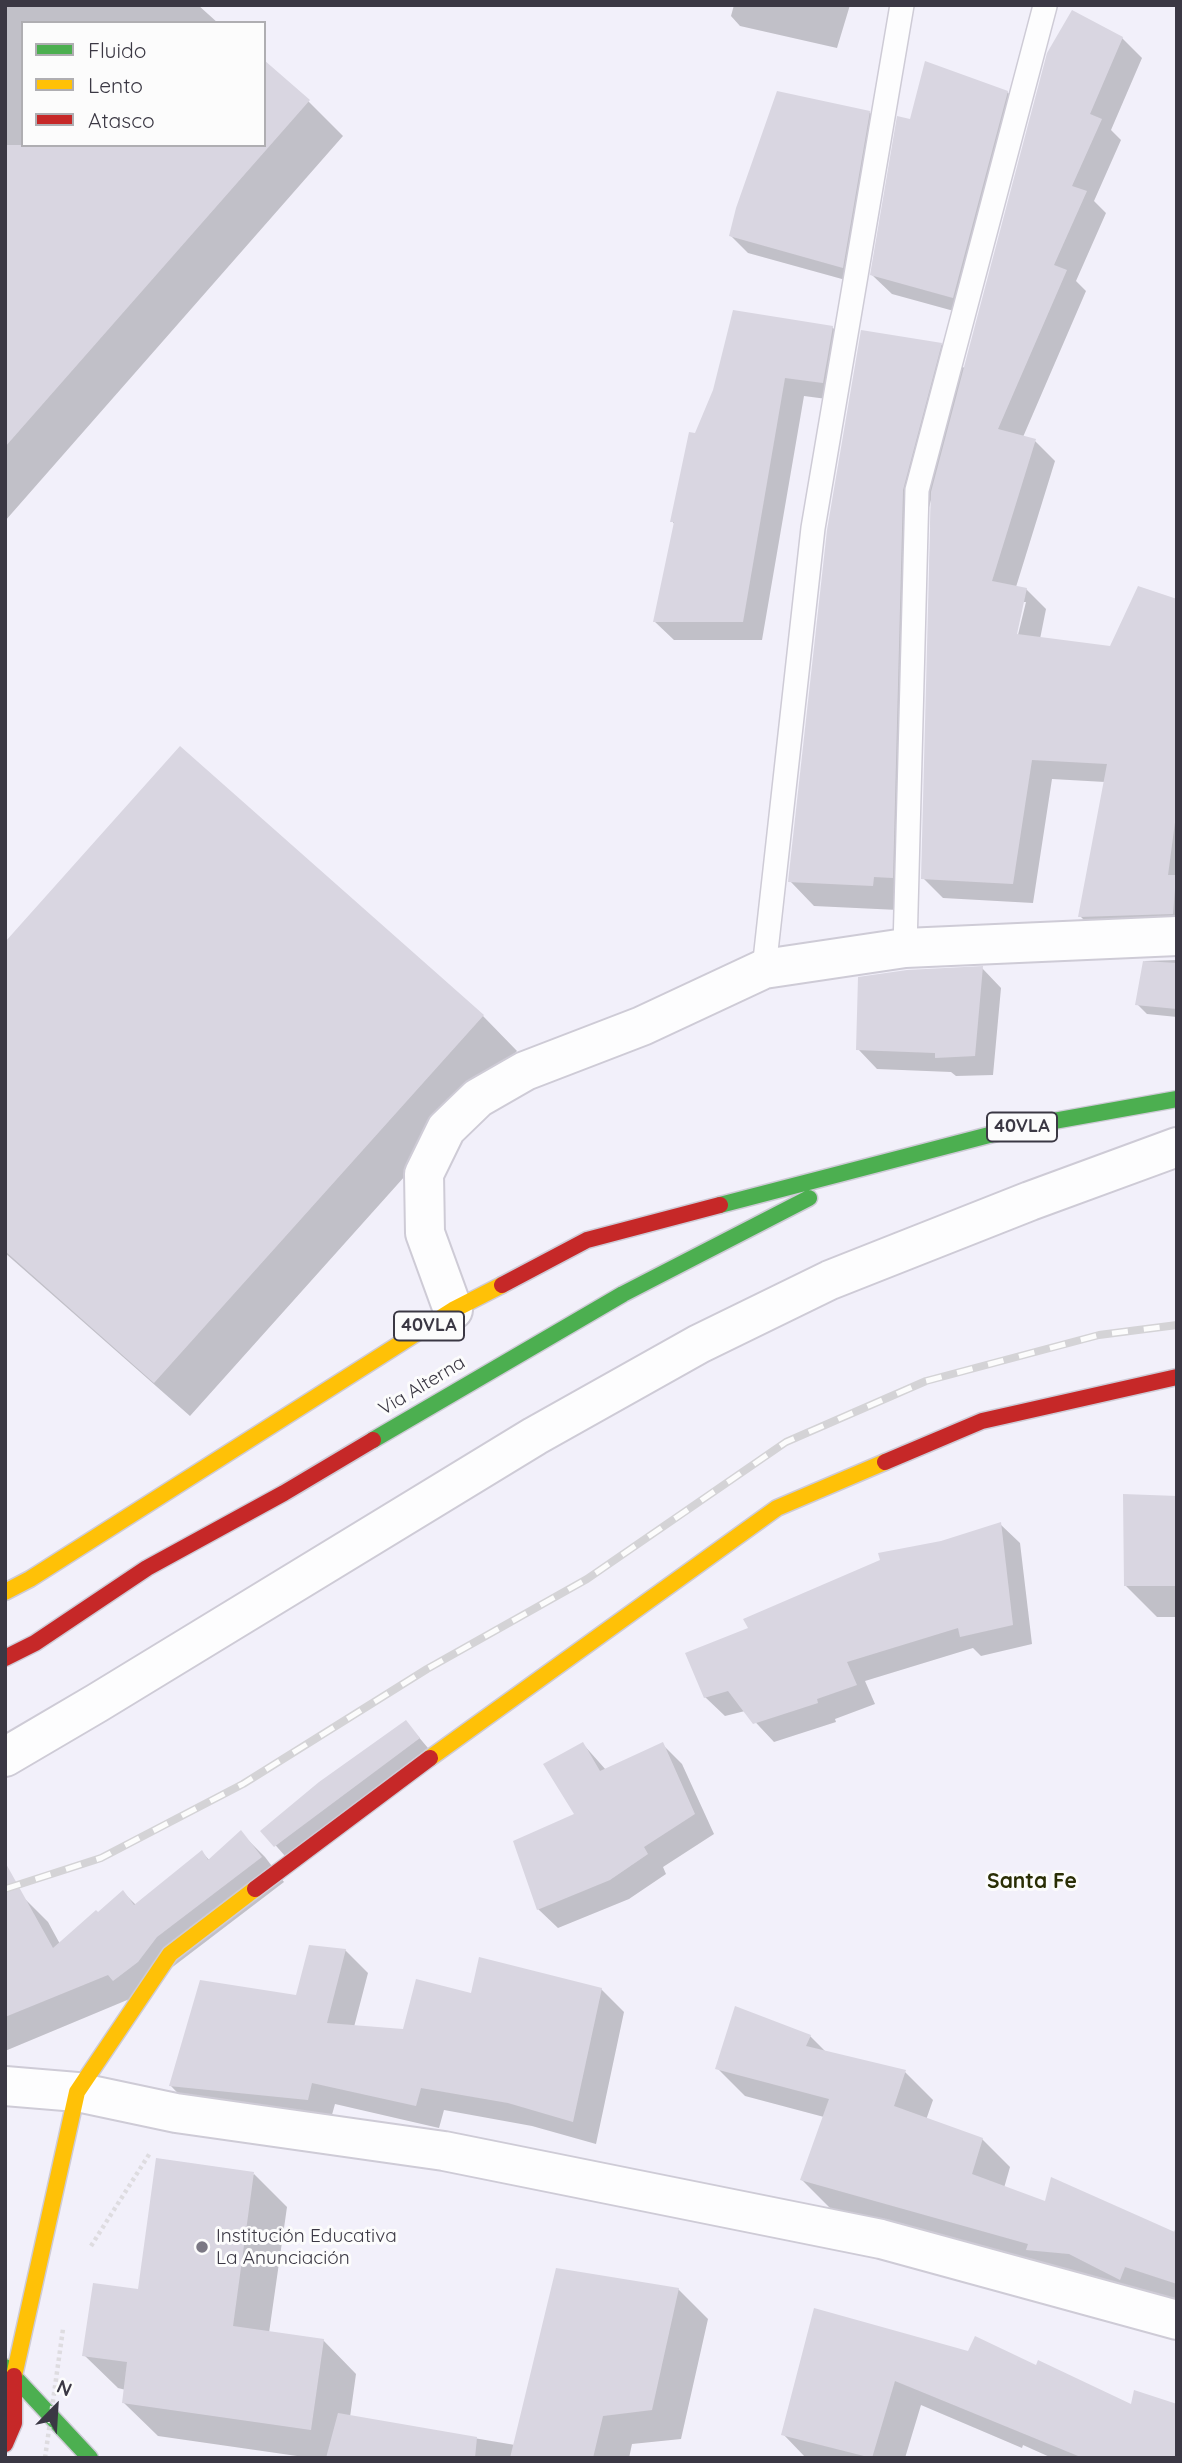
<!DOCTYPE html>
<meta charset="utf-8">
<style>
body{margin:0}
#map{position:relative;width:1182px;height:2463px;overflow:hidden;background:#f2f0fa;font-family:Quicksand,sans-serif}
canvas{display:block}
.frame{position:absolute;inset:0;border:7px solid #3b3844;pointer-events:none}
.legend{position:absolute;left:21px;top:21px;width:245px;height:126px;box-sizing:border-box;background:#fcfcfc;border:2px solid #afaeb2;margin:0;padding:9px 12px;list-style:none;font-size:21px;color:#3b3844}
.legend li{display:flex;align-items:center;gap:14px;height:35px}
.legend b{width:35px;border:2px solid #afaeb2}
.north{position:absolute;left:21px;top:2372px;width:70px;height:70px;-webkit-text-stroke:5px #fcfcfc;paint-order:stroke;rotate:24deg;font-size:19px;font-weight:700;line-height:28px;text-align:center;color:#3b3844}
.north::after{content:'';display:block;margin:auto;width:24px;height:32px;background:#3b3844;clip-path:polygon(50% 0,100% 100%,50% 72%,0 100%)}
</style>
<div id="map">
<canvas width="1182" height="2463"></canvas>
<div class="frame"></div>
<ul class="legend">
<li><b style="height:9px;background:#4caf50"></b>Fluido</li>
<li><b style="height:9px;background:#ffc107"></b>Lento</li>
<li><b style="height:9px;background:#c62828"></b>Atasco</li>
</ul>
<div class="north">N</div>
</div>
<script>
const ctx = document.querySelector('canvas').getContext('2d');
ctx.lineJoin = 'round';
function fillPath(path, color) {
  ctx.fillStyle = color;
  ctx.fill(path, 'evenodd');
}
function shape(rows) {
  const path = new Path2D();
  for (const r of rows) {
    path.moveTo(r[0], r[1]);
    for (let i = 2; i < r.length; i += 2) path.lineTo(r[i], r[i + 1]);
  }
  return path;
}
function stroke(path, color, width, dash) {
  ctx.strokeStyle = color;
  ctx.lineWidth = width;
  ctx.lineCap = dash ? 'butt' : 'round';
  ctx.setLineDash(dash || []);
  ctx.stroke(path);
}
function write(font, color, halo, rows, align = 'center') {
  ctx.font = font + ' Quicksand,sans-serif';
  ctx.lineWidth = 6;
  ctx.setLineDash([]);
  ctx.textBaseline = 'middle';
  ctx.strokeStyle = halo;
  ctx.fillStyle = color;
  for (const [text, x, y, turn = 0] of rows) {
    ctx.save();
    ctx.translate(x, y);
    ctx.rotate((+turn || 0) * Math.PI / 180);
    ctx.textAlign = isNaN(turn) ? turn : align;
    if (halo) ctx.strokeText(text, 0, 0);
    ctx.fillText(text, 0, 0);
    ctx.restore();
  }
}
const shadow = shape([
 [5,5,198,5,218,23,23,23,23,145,264,145,308,101,343,136,5,521],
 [734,5,850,5,837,48,740,26,731,16],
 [1122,38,1142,58,1111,130,1121,140,1094,201,1106,213,1076,281,1086,291,1023,437,1035,441,1055,461,1016,587,1026,589,1046,609,1040,639,1111,648,1177,601,1177,934,1100,936,1080,916,1105,782,1052,779,1033,903,943,898,923,878,931,500,927,515,898,910,814,906,790,881,941,344,965,369],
 [1022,602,1026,602,1016,643,1013,642],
 [1007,92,1027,111,972,316,892,294,872,275,911,121],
 [869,112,887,130,860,284,748,253,731,236],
 [832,327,852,347,842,401,804,396,762,640,674,640,654,621,675,525,672,521,696,435],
 [5,945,483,1016,517,1051,190,1416,5,1253],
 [1177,960,1177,1017,1147,1014,1137,1004,1145,961],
 [982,968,1001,988,993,1075,956,1076,951,1072,877,1069,858,1049],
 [1177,1498,1177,1617,1157,1617,1125,1585],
 [1000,1524,1020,1543,1032,1644,981,1656,973,1648,865,1681,875,1704,835,1719,836,1722,774,1742,745,1711,725,1716,705,1697,750,1629,941,1543],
 [406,1722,428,1748,285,1856,263,1831],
 [583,1744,606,1770,662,1744,682,1764,714,1834,663,1867,666,1874,629,1899,558,1928,538,1909,577,1814],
 [241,1833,265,1857,284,1882,132,1998,5,2051,5,1910,24,1898,48,1922,60,1944,123,1892,136,1905,202,1852,210,1861],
 [345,1950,368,1973,354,2027,404,2031,472,1995,601,1989,624,2012,596,2144,532,2126,444,2110,439,2128,335,2104,330,2122,193,2109,171,2086,297,1997],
 [810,2036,826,2052,905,2072,933,2100,926,2120,982,2139,1010,2167,1004,2188,1047,2203,1174,2234,1177,2220,1177,2302,830,2208,802,2180,824,2117,745,2096,717,2068],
 [254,2174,287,2207,269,2333,323,2340,356,2374,350,2417,515,2445,678,2289,708,2319,681,2439,632,2444,629,2458,311,2458,158,2436,124,2403,126,2390,118,2388,84,2355,139,2291],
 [815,2310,969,2353,1037,2367,1132,2407,1177,2458,1052,2458,1023,2445,1022,2448,921,2405,905,2458,806,2458,783,2434]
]);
const building = shape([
 [1072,10,1123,37,1090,114,1102,119,1072,186,1087,191,1054,265,1067,270,998,429,1036,439,992,581,1027,588,1017,634,1110,646,1138,586,1177,599,1177,807,1168,875,1176,875,1173,914,1078,917,1107,764,1032,760,1013,884,921,879,931,492,1047,53],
 [264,60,310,100,5,447,5,145,264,145],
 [925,61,1008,91,953,298,870,275,897,116,910,119],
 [777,91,870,111,843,268,729,236,736,208],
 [733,310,833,326,823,383,785,378,743,622,653,622,674,522,670,522,689,432,695,433,713,390],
 [861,330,942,343,903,490,893,878,874,877,873,886,788,882,827,530],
 [180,746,484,1015,154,1383,5,1251,5,942],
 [1143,961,1177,963,1177,1009,1135,1005],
 [983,966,975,1056,935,1058,935,1053,856,1050,858,977,907,970],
 [1123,1494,1177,1496,1177,1586,1124,1586],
 [1001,1522,1013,1625,960,1637,958,1628,847,1662,857,1685,817,1699,818,1703,753,1724,728,1691,704,1698,685,1653,748,1628,743,1619,880,1560,878,1553,941,1541],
 [406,1720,420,1738,274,1847,260,1831,319,1782],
 [583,1742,600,1771,663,1742,695,1814,644,1847,648,1854,610,1880,537,1910,513,1841,574,1814,543,1764],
 [241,1830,262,1857,157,1937,138,1962,113,1981,108,1975,5,2017,5,1862,53,1948,96,1910,98,1912,123,1890,134,1905,202,1850,208,1860],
 [309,1945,346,1949,327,2023,403,2029,416,1979,471,1993,479,1957,602,1988,573,2122,508,2103,421,2088,416,2106,312,2083,308,2100,169,2086,200,1980,296,1995],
 [735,2006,811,2035,806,2046,906,2070,894,2106,983,2138,972,2174,1045,2201,1051,2177,1177,2233,1177,2284,1125,2267,1120,2280,1069,2254,1026,2250,1028,2244,800,2180,829,2099,715,2069],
 [156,2158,254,2172,233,2326,324,2339,311,2430,122,2403,127,2362,82,2356,93,2283,138,2289],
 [556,2268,679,2288,652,2410,603,2416,593,2458,510,2458],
 [814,2308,968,2351,975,2336,1036,2365,1038,2360,1131,2404,1134,2390,1177,2404,1177,2458,1083,2458,895,2381,872,2458,781,2435],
 [338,2413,477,2437,475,2458,326,2458]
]);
const path = shape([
 [91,2246,150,2153]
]);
const lane = shape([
 [905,948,917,490,1045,6],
 [764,969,813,528,902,5]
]);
const street = shape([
 [453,1310,425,1233,424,1174,446,1129,478,1098,525,1071,642,1026,764,969,905,948,1177,936],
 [5,1757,97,1703,535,1436,699,1344,830,1280,1030,1201,1177,1147],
 [5,2086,77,2092,176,2113,444,2151,881,2239,1177,2320]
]);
const fast = shape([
 [720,1205,1020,1127,1177,1099],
 [373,1440,623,1294,809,1198],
 [5,2367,90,2458]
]);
const slow = shape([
 [5,1592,30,1579,453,1310,502,1285],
 [430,1758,777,1508,885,1462],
 [14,2376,77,2092,170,1954,255,1889]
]);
const jam = shape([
 [502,1285,587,1240,720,1205],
 [885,1462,982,1421,1177,1377],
 [5,1658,35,1643,147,1568,284,1493,373,1440],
 [255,1889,430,1758],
 [5,2444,14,2423,14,2376]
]);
const rail = shape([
 [5,1889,101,1858,243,1784,427,1669,587,1579,786,1442,926,1381,1099,1335,1177,1325]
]);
const pathBridge = shape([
 [45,2458,63,2329]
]);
const markers = [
 [202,2247,7,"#7b7884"]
];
const shields = [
 [1022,1127,70],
 [429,1326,70]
];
const shieldNames = [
 ["40VLA",1022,1127],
 ["40VLA",429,1326]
];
const streetNames = [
 ["Via Alterna",422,1386,-31]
];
const poiNames = [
 ["Institución Educativa",216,2236],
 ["La Anunciación",216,2258]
];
const neighbourhoodNames = [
 ["Santa Fe",1032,1882]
];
fillPath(shadow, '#0003');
fillPath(building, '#d9d6e1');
stroke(lane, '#cecbd6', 26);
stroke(street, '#cecbd6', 42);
stroke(fast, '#cecbd6', 19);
stroke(slow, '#cecbd6', 19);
stroke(jam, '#cecbd6', 19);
stroke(path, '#dedce0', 4.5, [3.5, 3.5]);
stroke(lane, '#fdfdfe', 23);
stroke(street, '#fdfdfe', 38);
stroke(fast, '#4caf50', 16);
stroke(slow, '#ffc107', 16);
stroke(jam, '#c62828', 16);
stroke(rail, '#d4d3d6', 8);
stroke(rail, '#fcfcfc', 5, [16]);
stroke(pathBridge, '#dedce0', 4.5, [3.5, 3.5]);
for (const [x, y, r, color] of markers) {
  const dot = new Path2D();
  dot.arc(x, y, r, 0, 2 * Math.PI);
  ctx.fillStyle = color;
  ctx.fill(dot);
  stroke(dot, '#fcfcfc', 2.5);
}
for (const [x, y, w] of shields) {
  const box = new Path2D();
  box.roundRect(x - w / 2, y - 14.5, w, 29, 5);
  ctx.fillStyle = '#fcfcfc';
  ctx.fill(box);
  stroke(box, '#3b3844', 2);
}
write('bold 18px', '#3b3844', null, shieldNames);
write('19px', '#3b3844', '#fcfcfc', streetNames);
write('19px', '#3b3844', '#fcfcfc', poiNames, 'left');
write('bold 21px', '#2a2e05', '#fcfcfc', neighbourhoodNames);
</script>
